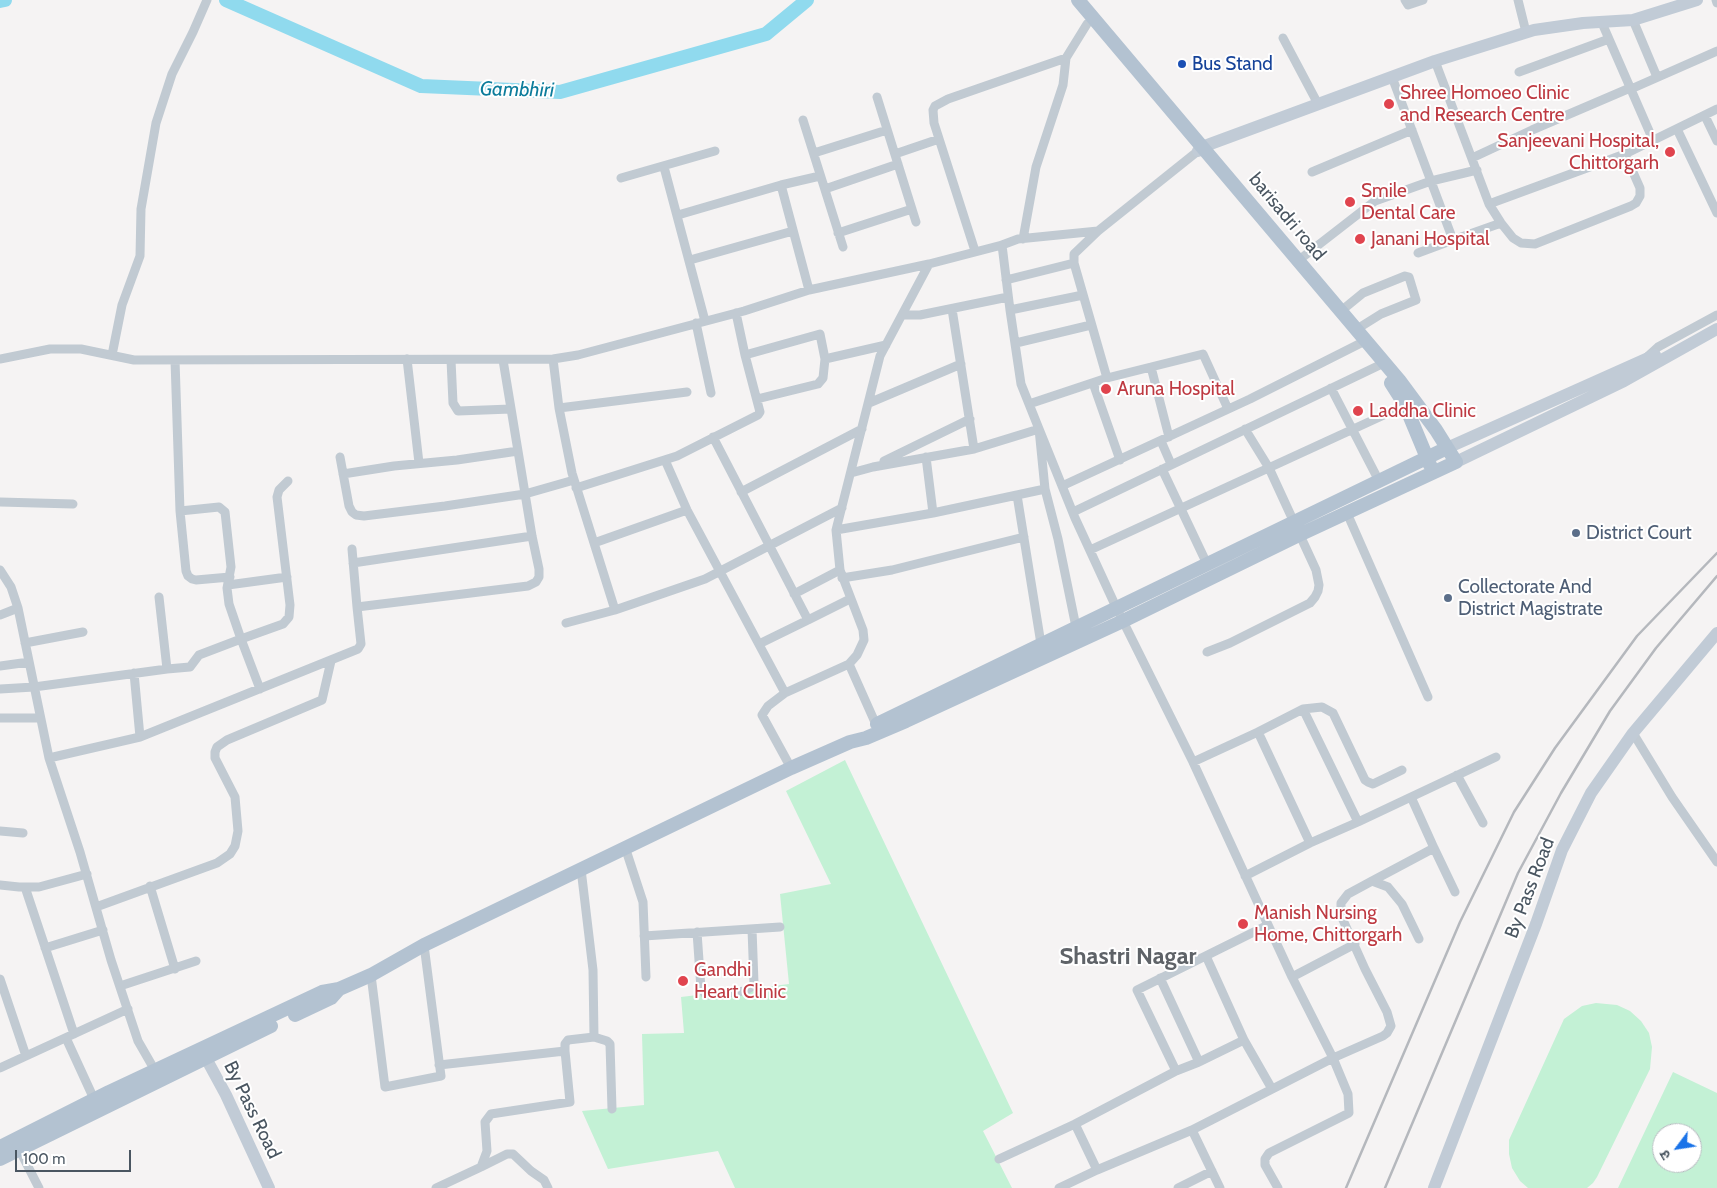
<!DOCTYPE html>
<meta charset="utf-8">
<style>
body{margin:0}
#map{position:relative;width:1717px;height:1188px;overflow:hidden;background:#f5f3f3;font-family:Cabin,"Noto Sans Devanagari",sans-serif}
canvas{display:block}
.north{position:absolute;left:1652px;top:1123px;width:50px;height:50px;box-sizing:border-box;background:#fff;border:1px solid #b7bbc0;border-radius:50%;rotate:239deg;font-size:14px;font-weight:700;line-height:20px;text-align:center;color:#4a5661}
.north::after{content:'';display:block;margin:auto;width:18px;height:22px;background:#1a73e8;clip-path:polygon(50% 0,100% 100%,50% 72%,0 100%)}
.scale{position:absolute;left:15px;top:1150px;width:116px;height:22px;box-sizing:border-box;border:2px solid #4a5661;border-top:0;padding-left:6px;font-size:15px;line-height:18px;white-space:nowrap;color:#4a5661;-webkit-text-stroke:4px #fff;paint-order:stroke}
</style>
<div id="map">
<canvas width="1717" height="1188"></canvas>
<div class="north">उ</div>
<div class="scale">100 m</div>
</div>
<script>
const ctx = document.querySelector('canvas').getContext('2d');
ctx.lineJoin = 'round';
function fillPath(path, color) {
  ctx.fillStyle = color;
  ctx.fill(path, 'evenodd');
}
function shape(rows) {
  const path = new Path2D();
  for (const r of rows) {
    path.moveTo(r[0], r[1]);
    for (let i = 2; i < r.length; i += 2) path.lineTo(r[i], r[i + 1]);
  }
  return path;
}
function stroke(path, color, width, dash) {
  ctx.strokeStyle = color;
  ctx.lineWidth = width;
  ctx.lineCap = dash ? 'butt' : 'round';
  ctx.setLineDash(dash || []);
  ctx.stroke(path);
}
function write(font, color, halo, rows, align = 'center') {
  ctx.font = font + ' Cabin,sans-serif';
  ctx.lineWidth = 4;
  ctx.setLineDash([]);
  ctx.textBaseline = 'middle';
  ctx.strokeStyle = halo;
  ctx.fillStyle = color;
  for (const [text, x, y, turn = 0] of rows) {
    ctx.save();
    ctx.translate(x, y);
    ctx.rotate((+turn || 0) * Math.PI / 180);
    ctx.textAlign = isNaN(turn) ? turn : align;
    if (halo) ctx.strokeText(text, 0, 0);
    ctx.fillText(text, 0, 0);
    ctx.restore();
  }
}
const green = shape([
 [845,760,1013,1113,983,1131,1012,1188,735,1188,718,1151,608,1169,582,1111,644,1105,642,1034,684,1033,681,997,789,984,780,894,831,884,786,791],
 [1596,1003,1617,1005,1630,1011,1641,1021,1649,1033,1652,1047,1650,1069,1597,1177,1593,1183,1587,1188,1528,1188,1520,1181,1512,1168,1509,1154,1509,1140,1564,1019,1582,1006],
 [1673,1072,1717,1093,1717,1188,1618,1188],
 [1662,1133,1692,1133,1692,1163,1662,1163]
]);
const river = shape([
 [226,0,421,86,560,92,766,34,807,0],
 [0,1,5,0]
]);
const street = shape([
 [1405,0,1408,5,1423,0],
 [1518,0,1526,32],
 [1716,0,1717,3],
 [1633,20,1657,77],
 [1602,23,1653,140],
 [1283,38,1318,104],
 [1435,61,1489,204,1501,223,1513,238,1521,243,1535,244,1631,206,1636,203,1640,196,1640,188,1625,154],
 [1519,72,1609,39],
 [1392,77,1453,240,1501,223],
 [1631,89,1717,51],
 [877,97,916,222],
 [1705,116,1717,141],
 [803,120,843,247],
 [1677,129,1717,213],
 [1198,151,1098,231,1018,239,1002,245,1010,310,1021,384,1039,429,1075,518,1116,607,1193,762,1292,977],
 [814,153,887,130],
 [895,154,939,139],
 [1472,158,1532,130,1630,88],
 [664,167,705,321],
 [1312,172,1412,130],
 [621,178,715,151],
 [781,185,809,290],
 [825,189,898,164],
 [1489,204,1625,154,1717,109],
 [678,215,781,185,820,176],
 [838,233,912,209],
 [1023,239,1036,167,1063,85,1066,58,1087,24],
 [975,251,934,123,933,110,935,106,948,99,1066,58],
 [1418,253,1453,240],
 [690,260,793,231],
 [1299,260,1375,201,1431,181,1477,170],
 [1006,280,1074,263],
 [952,309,974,449],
 [1010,310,1083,295],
 [1341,311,1363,293,1405,276,1409,277,1416,300,1381,314,1357,329],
 [736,313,745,355,820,334,825,359,886,345],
 [902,315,920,315,1008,297],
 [696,323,711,393],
 [1016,343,1091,325],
 [112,355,122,305,140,256,141,209,156,123,172,74,193,32,207,0],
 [1647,357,1658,347,1717,315],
 [0,359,50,349,81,349,134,360,553,359,578,355,744,311,809,290,929,264],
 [407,359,419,463],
 [553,359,559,408,572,473,615,610,705,579,842,508],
 [451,360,453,403,458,411,511,409],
 [1107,378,1151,367],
 [1093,383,1120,460],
 [1331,388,1379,481],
 [757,399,818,384,823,378,825,359],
 [869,403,961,364],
 [1029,404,1107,378,1074,263,1074,254,1098,231],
 [559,408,687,392],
 [713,437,808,620,759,644],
 [1169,437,1151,367,1203,354,1228,409],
 [1161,441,1171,464],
 [340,457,349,506,352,512,356,515,364,516,445,506,525,494,574,480],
 [665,460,687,510,785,693,768,706,762,715,791,768],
 [884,461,970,419],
 [1162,469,1207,564],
 [851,473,873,467,974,449,1039,429,1045,489,1058,539,1076,627],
 [343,474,394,466,457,460,518,451],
 [1062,486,1250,399,1365,341],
 [576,488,677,456,758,415,760,412,745,355],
 [741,492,862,429],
 [1017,495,1041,644],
 [0,502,73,504],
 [180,511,186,571,188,576,192,579,196,580,230,577],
 [1073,512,1384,363],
 [933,513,1045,489],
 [1347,513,1428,697],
 [836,530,933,513,926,457],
 [594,543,687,510],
 [352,549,357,607],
 [1090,550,1410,403],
 [353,563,532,536],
 [0,570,11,587,18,608,49,758,80,852,111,960,138,1041,157,1074],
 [842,578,892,570,1024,537],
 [228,585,287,577],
 [794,594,840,570],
 [159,597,167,669,190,667,199,655,241,639,229,604,227,588,231,567,225,512,219,507,180,511,175,360],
 [0,615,18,608],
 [808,620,850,599],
 [566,623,615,610],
 [25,643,83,632],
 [1207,652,1230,643,1310,603,1315,597,1318,591,1319,585,1316,570,1269,468,1245,429],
 [0,666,29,662],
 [134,673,140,737],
 [0,689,34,687,167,669],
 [260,689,241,639,283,624,289,617,290,605,277,497,279,490,288,481],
 [785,693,849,664],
 [1303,709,1322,707,1333,713,1365,780,1368,782,1373,784,1402,770],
 [0,718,40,718],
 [878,729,849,664,857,655,864,640,863,630,840,570,836,530,880,356,929,264,1002,245],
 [1258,732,1303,709,1358,822,1310,843],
 [1633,733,1672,797,1717,862],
 [49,758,140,737,358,649,361,644,357,607,528,586,536,582,539,577,539,569,532,536,503,360],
 [1193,762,1258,732,1310,843,1245,876],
 [1457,775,1483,823],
 [1411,797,1496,757],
 [1358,822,1411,797,1434,848,1372,881],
 [0,831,23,833],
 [625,847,643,902,646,977],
 [1434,848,1455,892],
 [0,885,19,887,39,887,87,874],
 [150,886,175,969],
 [25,887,74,1034],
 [96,907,217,863,230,854,235,846,238,831,235,797,215,758,215,752,217,747,227,740,322,700,331,661],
 [697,932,701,989,705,994,710,995,745,991,751,987,754,983,752,929],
 [644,936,780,927],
 [45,948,103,930],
 [371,975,385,1087,441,1076,424,945],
 [1160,978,1199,1062,1176,1071,1137,990,1268,925],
 [0,979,26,1056],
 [120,986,196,961],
 [594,1037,607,1041,610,1044,612,1109],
 [66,1038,94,1099],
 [1244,1040,1272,1089],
 [1199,1062,1244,1040,1206,956],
 [439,1065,565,1051,565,1044,568,1040,594,1037,593,970,581,869],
 [0,1068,128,1009],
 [20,1151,39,1188],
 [999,1159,1075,1124],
 [481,1167,507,1154,513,1154,531,1171,544,1180,548,1188],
 [1097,1170,1192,1130],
 [436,1188,481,1167,487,1151,485,1122,491,1114,570,1102,565,1051],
 [1059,1188,1097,1170,1075,1124,1176,1071],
 [1178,1188,1212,1171],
 [1220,1188,1192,1130,1333,1058,1292,977,1355,944],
 [1278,1188,1265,1165,1265,1159,1269,1153,1349,1113,1348,1094,1333,1058,1383,1036,1387,1033,1391,1026,1387,1012,1365,969,1343,920,1341,908,1341,903,1348,894,1372,881,1388,887,1402,904,1419,939]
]);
const secondary = shape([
 [1198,151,1202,147,1435,61,1534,30,1583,23,1633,20,1697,0],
 [1447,448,1655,355],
 [1456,462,1624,381,1717,329],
 [201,1049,226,1095,269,1188],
 [1434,1188,1536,924,1562,850,1591,793,1633,733,1717,633]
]);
const primary = shape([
 [1391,383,1405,405,1430,465],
 [877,724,1447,448],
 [295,1015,331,998,339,989],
 [0,1147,109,1092,322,992,339,989,371,975,424,945,791,768,850,742,866,738,906,721,1123,621,1299,535,1456,462,1436,430,1399,380,1078,0],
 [0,1159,271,1026]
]);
const rail = shape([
 [1346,1188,1460,922,1514,812,1555,748,1637,636,1717,553],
 [1385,1188,1518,873,1561,793,1610,711,1656,648,1717,576]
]);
const markers = [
 [1182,64,5,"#1a4fb4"],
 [1389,104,6,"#e0444e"],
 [1670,152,6,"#e0444e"],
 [1350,202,6,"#e0444e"],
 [1360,239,6,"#e0444e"],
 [1106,389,6,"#e0444e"],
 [1358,411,6,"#e0444e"],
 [1576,533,5,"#5c6f8a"],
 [1448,598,5,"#5c6f8a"],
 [1243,924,6,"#e0444e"],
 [683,981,6,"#e0444e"]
];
const transitNames = [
 ["Bus Stand",1192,64]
];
const healthNames = [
 ["Shree Homoeo Clinic",1400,93],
 ["and Research Centre",1400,115],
 ["Sanjeevani Hospital,",1659,141,"right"],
 ["Chittorgarh",1659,163,"right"],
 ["Smile",1361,191],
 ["Dental Care",1361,213],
 ["Janani Hospital",1371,239],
 ["Aruna Hospital",1117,389],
 ["Laddha Clinic",1369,411],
 ["Manish Nursing",1254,913],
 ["Home, Chittorgarh",1254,935],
 ["Gandhi",694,970],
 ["Heart Clinic",694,992]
];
const streetNames = [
 ["barisadri road",1287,217,50],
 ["By Pass Road",1530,888,-69],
 ["By Pass Road",252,1110,64]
];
const serviceNames = [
 ["District Court",1586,533],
 ["Collectorate And",1458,587],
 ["District Magistrate",1458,609]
];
const waterNames = [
 ["Gambhiri",517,90,1]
];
const districtNames = [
 ["Shastri Nagar",1128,957]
];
fillPath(green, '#c3f1d5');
stroke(river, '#90daee', 14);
stroke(street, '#c1cad2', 9);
stroke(secondary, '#c1cbd6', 12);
stroke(primary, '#b3c2d1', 14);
stroke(rail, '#b5b8bd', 2.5);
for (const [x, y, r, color] of markers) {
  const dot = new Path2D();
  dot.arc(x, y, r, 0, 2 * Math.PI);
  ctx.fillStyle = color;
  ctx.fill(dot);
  stroke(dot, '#fff', 2);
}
write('19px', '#164399', '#fff', transitNames, 'left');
write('19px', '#be3a42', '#fff', healthNames, 'left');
write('19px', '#4a5661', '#fff', streetNames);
write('19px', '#4e5e75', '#fff', serviceNames, 'left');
write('italic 20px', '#0c7c9b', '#fff', waterNames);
write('bold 24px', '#5f6368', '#fff', districtNames);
</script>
